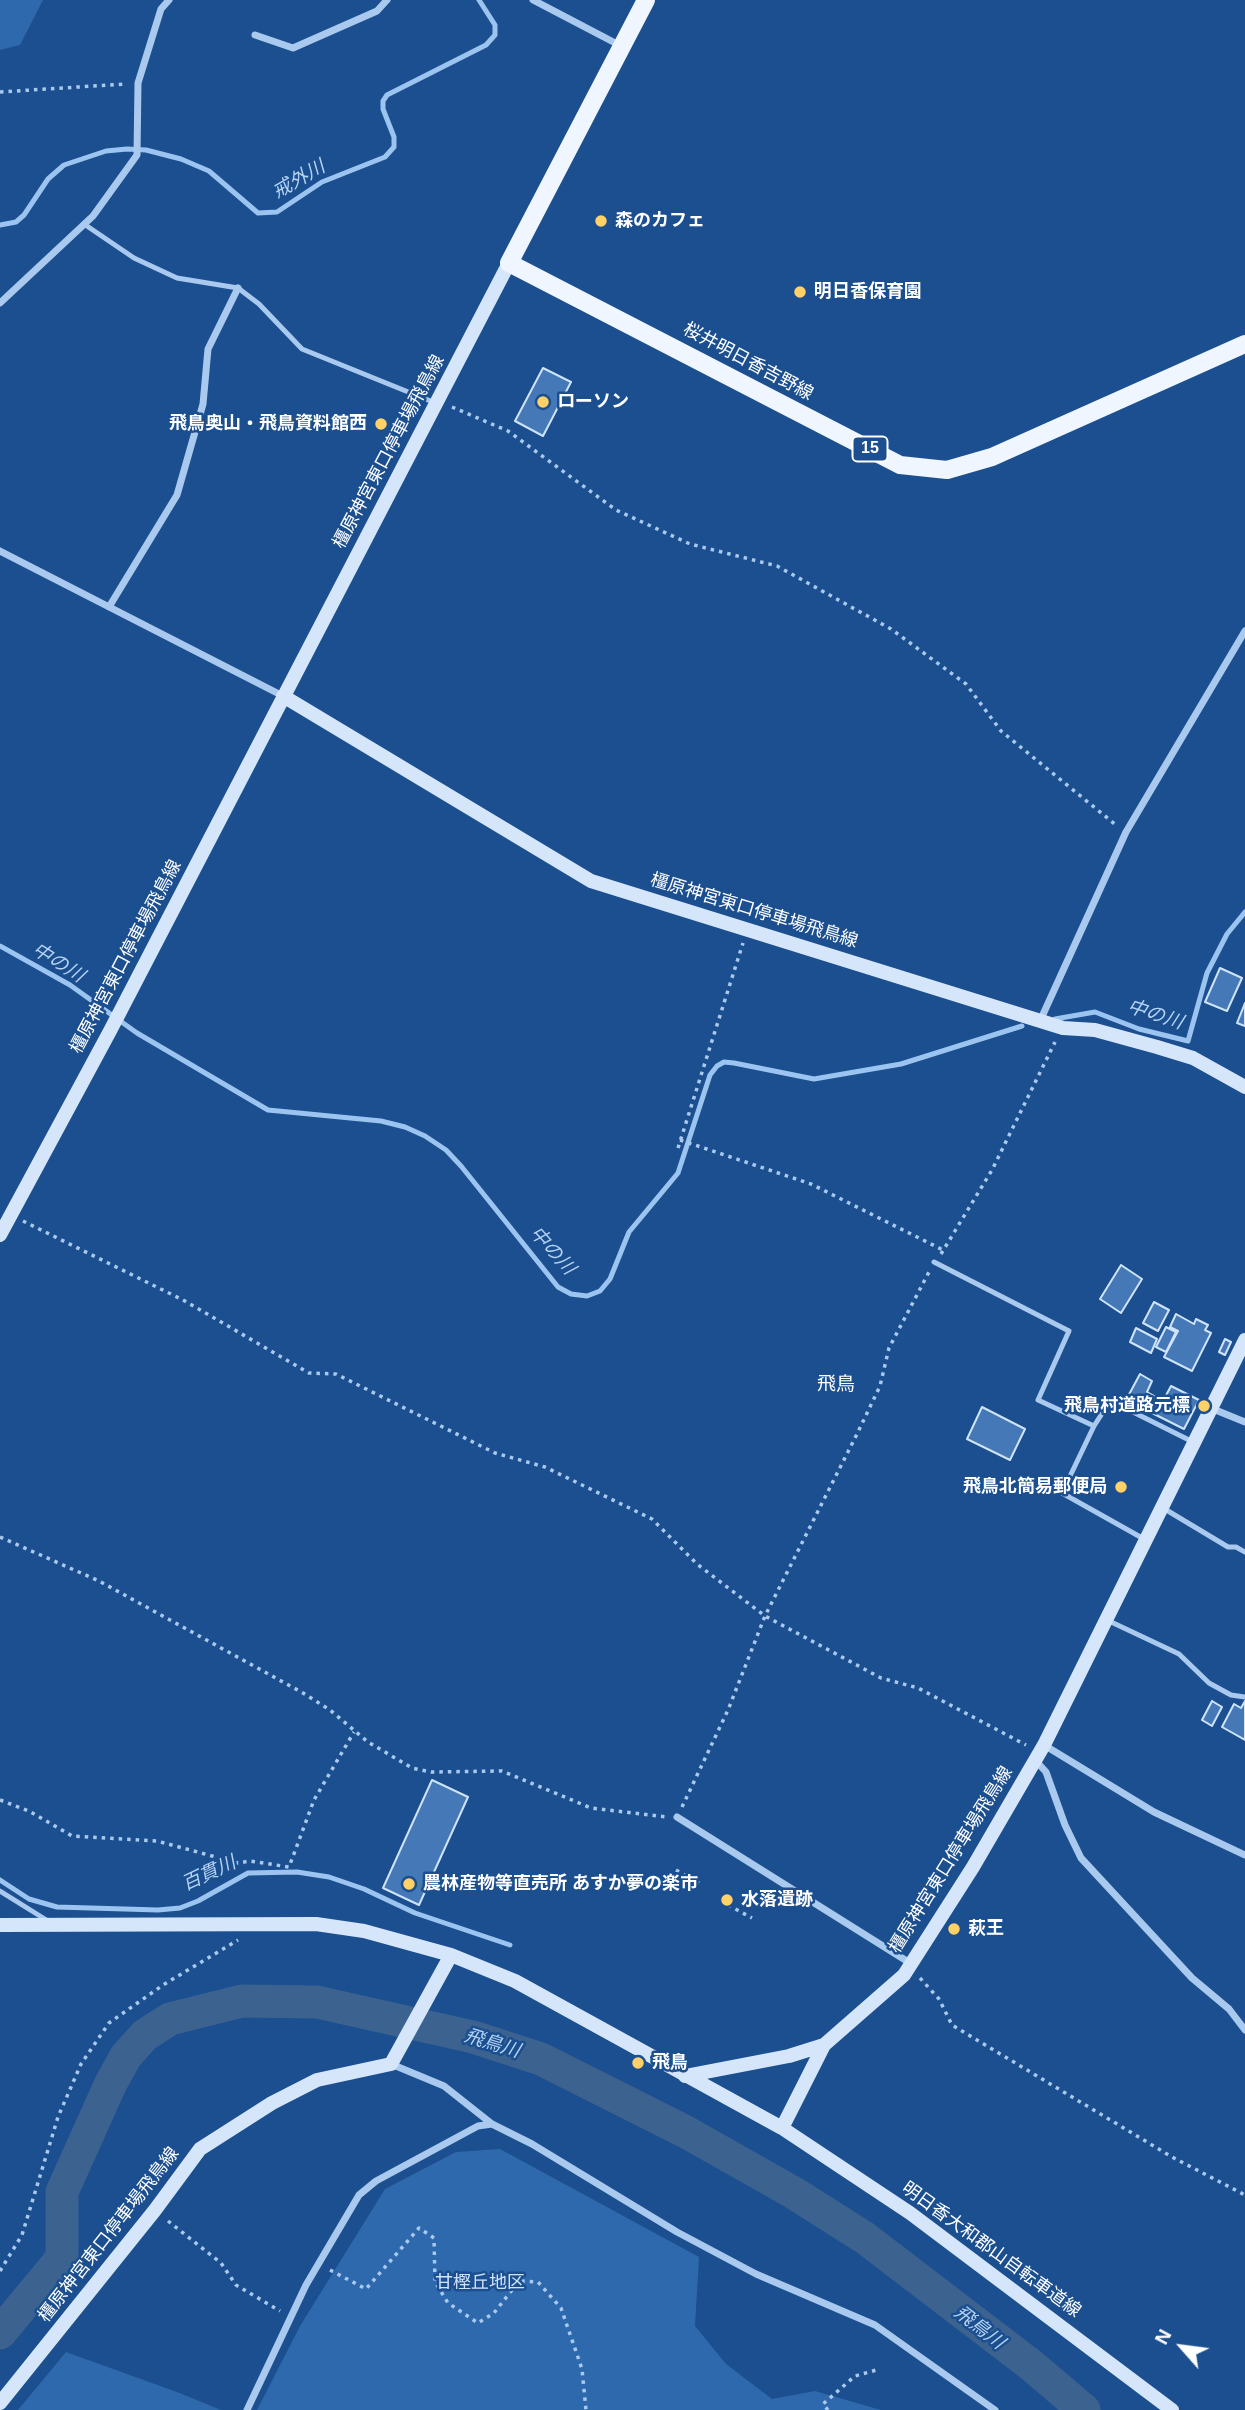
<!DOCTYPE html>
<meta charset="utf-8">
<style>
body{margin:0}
#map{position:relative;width:1245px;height:2410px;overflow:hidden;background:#1b4f8f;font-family:Arial,sans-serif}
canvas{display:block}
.north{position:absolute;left:1147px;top:2312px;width:70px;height:70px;-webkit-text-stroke:5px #1b4f8f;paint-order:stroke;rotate:298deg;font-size:19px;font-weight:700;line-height:28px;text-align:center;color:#fff}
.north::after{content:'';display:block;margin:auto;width:24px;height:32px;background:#fff;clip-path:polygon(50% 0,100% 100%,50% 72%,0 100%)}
</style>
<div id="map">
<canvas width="1245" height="2410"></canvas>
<div class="north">N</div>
</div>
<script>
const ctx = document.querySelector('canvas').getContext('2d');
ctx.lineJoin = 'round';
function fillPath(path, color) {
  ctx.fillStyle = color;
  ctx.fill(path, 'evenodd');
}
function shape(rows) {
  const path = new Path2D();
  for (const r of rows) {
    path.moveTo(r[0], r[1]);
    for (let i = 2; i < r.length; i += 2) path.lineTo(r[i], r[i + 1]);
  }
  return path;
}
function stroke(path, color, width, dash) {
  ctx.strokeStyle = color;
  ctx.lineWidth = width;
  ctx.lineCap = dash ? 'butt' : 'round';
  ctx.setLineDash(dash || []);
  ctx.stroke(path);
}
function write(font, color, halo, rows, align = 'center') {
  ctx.font = font + ' Arial,"Noto Sans JP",sans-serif';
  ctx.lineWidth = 5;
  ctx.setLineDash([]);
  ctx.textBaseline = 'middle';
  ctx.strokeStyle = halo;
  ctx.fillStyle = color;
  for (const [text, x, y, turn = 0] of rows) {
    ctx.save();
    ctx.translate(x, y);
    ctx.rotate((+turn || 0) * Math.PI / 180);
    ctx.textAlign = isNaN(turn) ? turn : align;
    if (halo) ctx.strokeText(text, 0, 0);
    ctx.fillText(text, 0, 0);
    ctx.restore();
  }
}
const green = shape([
 [0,0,43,0,20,45,0,50],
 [500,2149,699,2257,695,2326,726,2364,772,2399,815,2391,881,2410,257,2410,300,2326,385,2189,456,2152],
 [66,2352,177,2392,221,2410,18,2410]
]);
const stream = shape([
 [0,225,16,222,24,215,48,179,64,165,106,151,127,149,146,150,181,159,209,171,258,213,277,212,322,182,385,157,394,147,394,137,383,109,383,101,387,95,486,45,495,35,495,25,479,0],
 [0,946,70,985,137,1033,268,1110,381,1121,405,1127,425,1136,446,1150,461,1166,558,1287,571,1294,587,1296,600,1291,610,1279,629,1232,678,1173,710,1075,717,1066,724,1062,734,1063,814,1079,901,1064,1022,1026],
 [1055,1019,1095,1012,1139,1029,1188,1041,1207,973,1227,934,1245,912],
 [0,1880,29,1899,57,1907,158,1910,180,1908,198,1901,248,1873,297,1872,329,1877,364,1889,415,1913,510,1945]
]);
const river = shape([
 [0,2333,62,2258,62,2192,111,2083,126,2056,145,2035,170,2019,242,2001,317,2002,473,2037,541,2059,686,2132,794,2193,865,2238,1031,2365,1084,2410]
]);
const building = shape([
 [543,368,571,382,543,436,515,421,543,368],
 [1220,968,1242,978,1227,1011,1205,1002,1220,968],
 [1245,1003,1245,1026,1237,1023,1245,1003],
 [1121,1265,1142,1279,1121,1313,1100,1299,1121,1265],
 [1154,1302,1169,1310,1158,1331,1143,1323,1154,1302],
 [1176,1314,1194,1324,1196,1319,1208,1325,1205,1330,1211,1333,1192,1371,1164,1357,1178,1331,1170,1327,1176,1314],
 [1166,1327,1176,1332,1166,1352,1156,1347,1166,1327],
 [1136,1328,1157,1339,1151,1353,1130,1342,1136,1328],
 [1225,1339,1231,1342,1225,1355,1219,1352,1225,1339],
 [1140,1374,1152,1381,1147,1392,1163,1401,1171,1386,1199,1400,1184,1429,1126,1400,1140,1374],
 [982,1407,1025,1429,1010,1460,967,1439,982,1407],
 [1212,1701,1222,1707,1212,1726,1202,1720,1212,1701],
 [1245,1701,1245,1740,1222,1727,1234,1704,1241,1708,1245,1701],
 [432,1780,468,1797,419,1905,383,1888,432,1780]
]);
const path = shape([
 [0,92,125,84],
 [452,407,508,431,616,510,690,544,777,566,891,629,966,684,1001,731,1116,825],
 [680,1140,811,1184,945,1251],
 [678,1148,743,943],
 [23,1221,183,1300,309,1373,336,1374,495,1453,545,1467,652,1519,697,1564,765,1616,881,1678,918,1688,1026,1745],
 [941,1254,992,1170,1055,1042],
 [0,1537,99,1581,303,1693,330,1710,368,1742,412,1768,431,1772,502,1771,591,1808,667,1817],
 [0,1800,29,1811,72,1836,157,1841,238,1863,250,1861,289,1867,314,1800,354,1732],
 [682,1807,728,1710,765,1616,857,1434,880,1386,889,1348,929,1272],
 [676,1870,699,1883],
 [728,1905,752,1918],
 [920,1978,939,1999,952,2025,1172,2157,1245,2195],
 [168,2221,221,2263,236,2285,280,2311],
 [330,2270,366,2289,419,2228,434,2238,435,2282,448,2303,478,2323,494,2313,519,2281,538,2282,561,2308,582,2369,586,2410],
 [0,2271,22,2235,58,2117,81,2064,109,2023,163,1985,238,1940],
 [828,2410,823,2404,855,2376,880,2369]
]);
const lane = shape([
 [84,224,134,258,177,278,238,288,259,304,302,349,433,402],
 [934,1262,1069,1331,1038,1400,1094,1426],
 [1163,1508,1228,1547,1236,1547,1245,1552],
 [1144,1539,1062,1493,1094,1426,1103,1412,1121,1406,1193,1442],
 [1109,1621,1179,1654,1209,1683,1231,1695,1245,1697],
 [0,1891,48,1921]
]);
const street = shape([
 [533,0,621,46],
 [255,35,293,48,377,11,387,0],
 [0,303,93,216,137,155,138,83,161,9,169,0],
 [0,551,283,696],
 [109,607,177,495,203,404,208,349,238,288],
 [1040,1021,1126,832,1245,631],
 [1213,1409,1245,1422],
 [1044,1745,1154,1812,1245,1855],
 [1036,1761,1046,1772,1065,1825,1081,1858,1192,1978,1229,2009,1245,2030],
 [677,1817,910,1963],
 [391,2064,444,2086,492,2124,532,2144,677,2232,756,2274,875,2325,995,2410],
 [247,2410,306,2285,359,2195,376,2181,478,2126,492,2124]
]);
const secondary = shape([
 [283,696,591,881,1063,1028,1095,1030,1157,1047,1193,1058,1245,1087],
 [0,1235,110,1031,509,263],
 [0,1925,316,1924,364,1931,451,1955,515,1981,782,2128,910,2213,1172,2410],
 [685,2076,789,2056,824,2045],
 [782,2128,824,2045,904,1975,973,1867,1044,1745,1245,1340],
 [0,2403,155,2210,200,2149,272,2103,317,2080,391,2064,451,1955]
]);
const primary = shape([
 [646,0,509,263,900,465,947,470,992,457,1245,344]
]);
const markers = [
 [601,221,7,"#ffd166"],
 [800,292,7,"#ffd166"],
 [543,402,7,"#ffd166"],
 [381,424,7,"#ffd166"],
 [1204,1406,7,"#ffd166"],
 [1121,1487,7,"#ffd166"],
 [409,1884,7,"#ffd166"],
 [727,1900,7,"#ffd166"],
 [954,1929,7,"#ffd166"],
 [638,2063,7,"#ffd166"]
];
const shields = [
 [870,449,35]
];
const shieldNames = [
 ["15",870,449]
];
const poiNames = [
 ["森のカフェ",615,221],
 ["明日香保育園",814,292],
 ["ローソン",557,402],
 ["飛鳥奥山・飛鳥資料館西",367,424,"right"],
 ["飛鳥村道路元標",1190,1406,"right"],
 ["飛鳥北簡易郵便局",1107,1487,"right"],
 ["農林産物等直売所 あすか夢の楽市",423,1884],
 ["水落遺跡",741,1900],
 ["萩王",968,1929],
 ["飛鳥",652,2063]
];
const streetNames = [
 ["桜井明日香吉野線",748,362,28],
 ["橿原神宮東口停車場飛鳥線",389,452,-62],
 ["橿原神宮東口停車場飛鳥線",754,911,17],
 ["橿原神宮東口停車場飛鳥線",126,957,-62],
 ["橿原神宮東口停車場飛鳥線",951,1860,-58],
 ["橿原神宮東口停車場飛鳥線",109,2235,-52],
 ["明日香大和郡山自転車道線",991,2250,36]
];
const parkNames = [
 ["甘樫丘地区",480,2283]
];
const waterNames = [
 ["戒外川",299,180,-30],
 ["中の川",58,963,32],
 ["中の川",1155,1015,18],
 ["中の川",552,1251,48],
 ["百貫川",209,1874,-25],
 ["飛鳥川",492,2044,17],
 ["飛鳥川",979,2328,38]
];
const neighbourhoodNames = [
 ["飛鳥",836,1385]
];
fillPath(green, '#2e69ad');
stroke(stream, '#9cc4f0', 5);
stroke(river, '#3c6290', 33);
fillPath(building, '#4478b7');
stroke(building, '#cfe3fa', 2);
stroke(path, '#a9c9ee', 3.5, [3.5, 5]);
stroke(lane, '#a9c9ee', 5);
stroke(street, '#a9c9ee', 7);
stroke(secondary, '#d6e6fa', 14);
stroke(primary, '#f0f6ff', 18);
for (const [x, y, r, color] of markers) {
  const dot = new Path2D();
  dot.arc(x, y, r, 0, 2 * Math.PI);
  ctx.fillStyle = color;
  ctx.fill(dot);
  stroke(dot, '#1b4f8f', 2.5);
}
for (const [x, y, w] of shields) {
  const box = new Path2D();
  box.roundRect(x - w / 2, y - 12.5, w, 25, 5);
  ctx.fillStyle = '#1b4f8f';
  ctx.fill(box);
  stroke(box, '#fff', 2);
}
write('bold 16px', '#fff', null, shieldNames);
write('bold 18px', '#fff', '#1b4f8f', poiNames, 'left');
write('18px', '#fff', '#1b4f8f', streetNames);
write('18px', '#cfe3fa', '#1b4f8f', parkNames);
write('italic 19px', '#b5d3f5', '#1b4f8f', waterNames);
write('19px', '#fff', '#1b4f8f', neighbourhoodNames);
</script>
